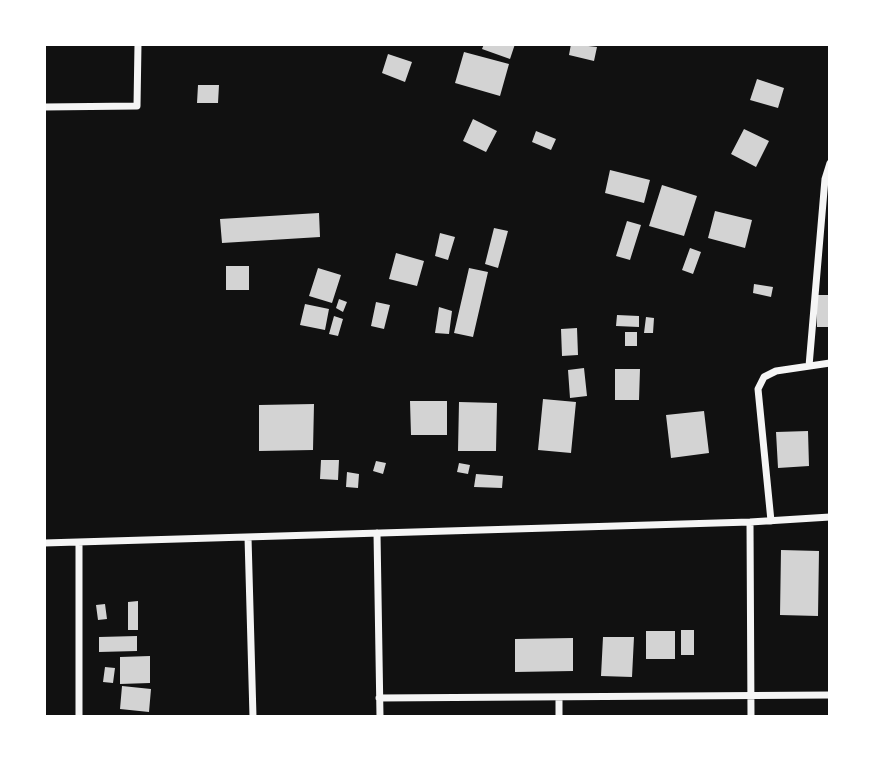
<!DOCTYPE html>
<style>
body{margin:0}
#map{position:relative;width:874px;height:761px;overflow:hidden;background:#111;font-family:"Titillium Web",sans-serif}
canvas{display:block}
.frame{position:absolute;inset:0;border:46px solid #fff;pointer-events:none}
</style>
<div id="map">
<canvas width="874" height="761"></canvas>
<div class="frame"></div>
</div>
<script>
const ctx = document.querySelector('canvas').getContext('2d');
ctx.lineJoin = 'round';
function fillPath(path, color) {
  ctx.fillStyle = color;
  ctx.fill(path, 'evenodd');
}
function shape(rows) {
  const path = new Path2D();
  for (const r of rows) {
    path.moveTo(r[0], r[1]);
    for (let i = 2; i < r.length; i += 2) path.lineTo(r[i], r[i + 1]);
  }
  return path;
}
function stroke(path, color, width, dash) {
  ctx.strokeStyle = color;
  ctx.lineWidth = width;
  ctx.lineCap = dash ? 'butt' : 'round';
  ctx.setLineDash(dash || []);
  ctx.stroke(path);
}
const building = shape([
 [484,44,515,44,510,59,482,49],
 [571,44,597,47,594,61,569,55],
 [464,52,509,64,500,96,455,83],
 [388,54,412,62,405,82,382,73],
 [757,79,784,88,778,108,750,100],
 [198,85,219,85,218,103,197,103],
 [473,119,497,131,486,152,463,141],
 [744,129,769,141,756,167,731,154],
 [536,131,556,139,551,150,532,142],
 [610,170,650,180,644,203,605,193],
 [662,185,697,196,684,236,649,226],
 [715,211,752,220,745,248,708,238],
 [319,213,320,237,222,243,220,219],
 [627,221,641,225,630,260,616,256],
 [494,228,508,231,498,268,485,264],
 [440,233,455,237,448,260,435,256],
 [690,248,701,252,693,274,682,270],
 [396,253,424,261,417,286,389,279],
 [226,266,249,266,249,290,226,290],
 [318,268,341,275,332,303,309,296],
 [469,268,488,272,473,337,454,333],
 [754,284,773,287,771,297,753,293],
 [816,295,830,295,830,327,817,327],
 [339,299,347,302,343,312,336,308],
 [376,302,390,305,384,329,371,326],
 [305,304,329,309,325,330,300,325],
 [439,307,452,311,449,334,435,333],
 [617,315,639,316,639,327,616,326],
 [334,316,343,319,338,336,329,334],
 [646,317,654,318,653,333,644,333],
 [577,328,578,355,562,356,561,329],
 [625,332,637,332,637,346,625,346],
 [584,368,587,396,570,398,568,370],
 [615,369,640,369,639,400,615,400],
 [543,399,576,402,571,453,538,450],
 [410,401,447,401,447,435,411,435],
 [459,402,497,403,496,451,458,451],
 [314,404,313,450,259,451,259,405],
 [704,411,709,453,671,458,666,415],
 [808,431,809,466,778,468,776,432],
 [321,460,339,460,338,480,320,479],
 [376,461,386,463,383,474,373,471],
 [459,463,470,465,468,474,457,472],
 [347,472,359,474,358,488,346,487],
 [476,474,503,476,502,488,474,487],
 [781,550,819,551,818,616,780,615],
 [138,601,138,630,128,630,128,602],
 [105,604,107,619,98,620,96,605],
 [681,630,694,630,694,655,681,655],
 [646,631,675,631,675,659,646,659],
 [137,636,137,651,99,652,99,637],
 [603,637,634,637,632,677,601,676],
 [573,638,573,671,515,672,515,639],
 [150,656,150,683,120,684,120,657],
 [105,667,115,668,113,683,103,682],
 [122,686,151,689,149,712,120,709]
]);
const minor = shape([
 [44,107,137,106,138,44],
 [809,366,825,179,830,163],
 [771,521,758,389,764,377,776,371,830,363],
 [750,522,751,717],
 [377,533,380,717],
 [248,537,253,717],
 [44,543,750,522,830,517],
 [559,697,559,717],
 [379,698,830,695],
 [79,717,79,542]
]);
fillPath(building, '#d3d3d3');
stroke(minor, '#f5f5f5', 7);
</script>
